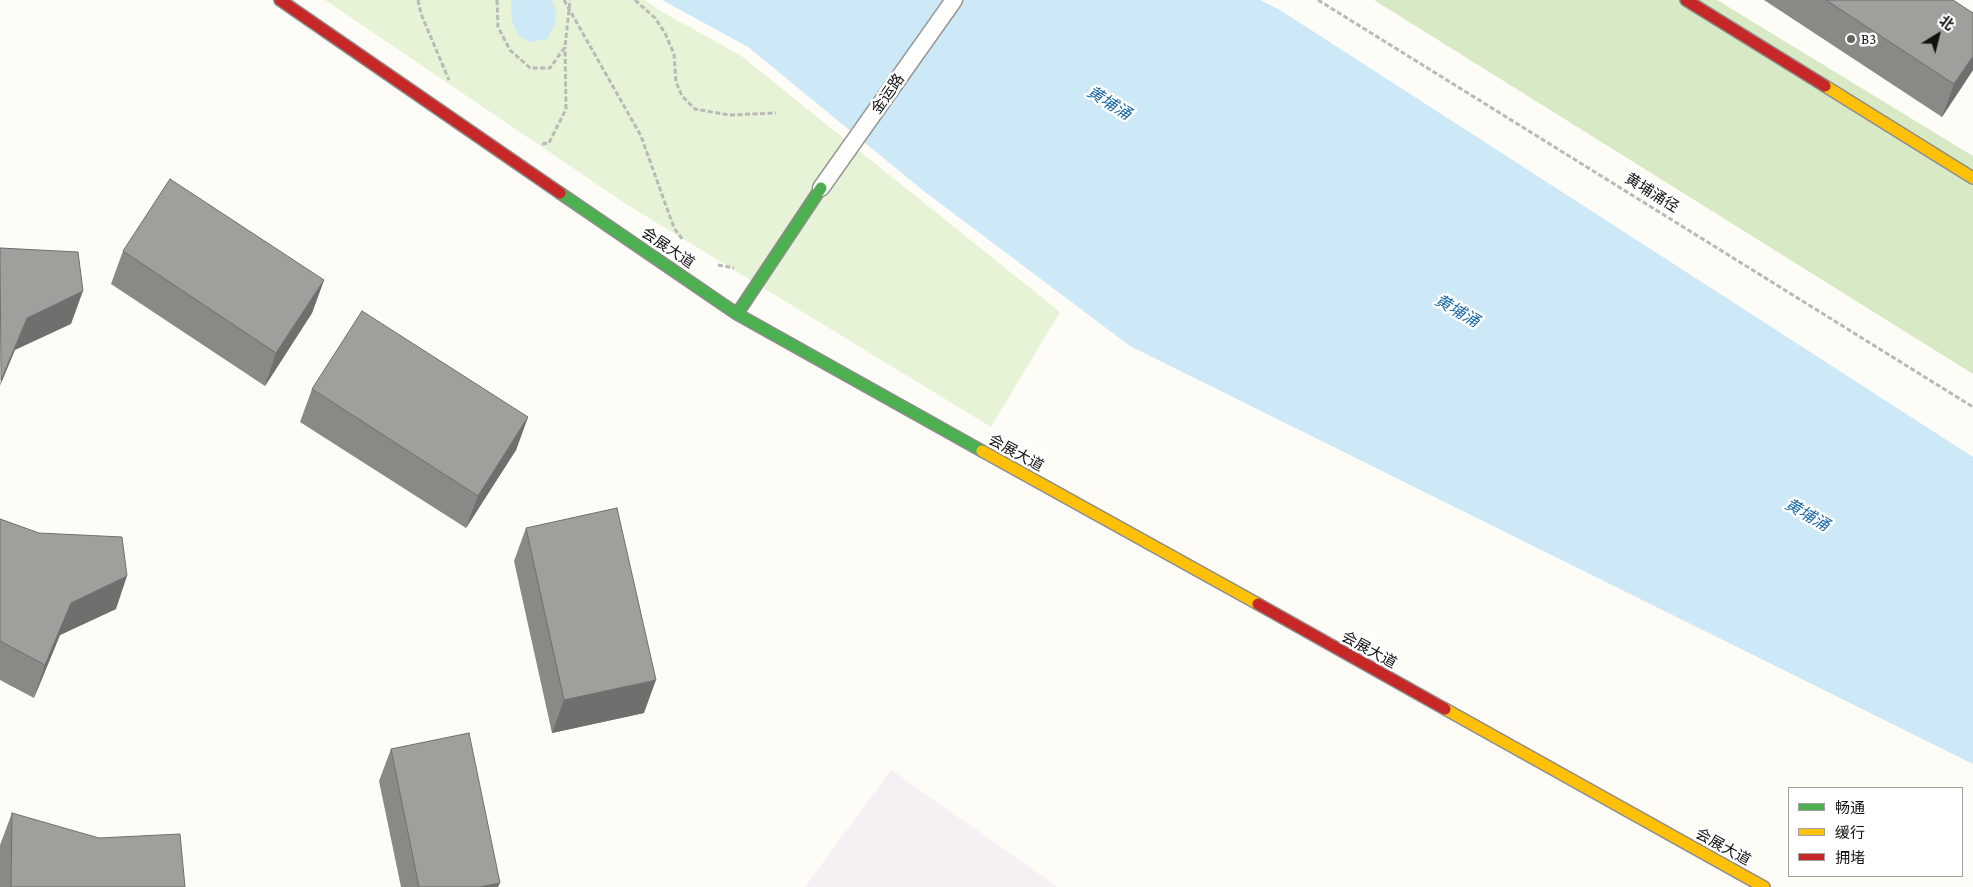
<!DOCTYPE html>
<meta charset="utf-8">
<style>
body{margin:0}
#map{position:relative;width:1973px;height:887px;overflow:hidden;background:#fdfcf7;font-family:"Crimson Pro","Noto Sans SC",serif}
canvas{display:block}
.legend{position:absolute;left:1788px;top:787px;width:175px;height:90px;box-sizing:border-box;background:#fff;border:1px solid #a0a0a0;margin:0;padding:6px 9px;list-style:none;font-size:15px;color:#111}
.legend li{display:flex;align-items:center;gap:10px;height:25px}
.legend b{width:25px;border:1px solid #a0a0a0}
.north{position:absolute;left:1913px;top:10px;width:50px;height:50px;-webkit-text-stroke:4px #fff;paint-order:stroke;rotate:36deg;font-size:14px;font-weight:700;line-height:20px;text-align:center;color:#111}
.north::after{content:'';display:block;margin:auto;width:18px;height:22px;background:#111;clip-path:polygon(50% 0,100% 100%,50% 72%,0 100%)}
</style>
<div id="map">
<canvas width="1973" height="887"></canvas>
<ul class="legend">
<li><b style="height:6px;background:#4caf50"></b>畅通</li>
<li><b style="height:6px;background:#ffc107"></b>缓行</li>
<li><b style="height:6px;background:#c62828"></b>拥堵</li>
</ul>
<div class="north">北</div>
</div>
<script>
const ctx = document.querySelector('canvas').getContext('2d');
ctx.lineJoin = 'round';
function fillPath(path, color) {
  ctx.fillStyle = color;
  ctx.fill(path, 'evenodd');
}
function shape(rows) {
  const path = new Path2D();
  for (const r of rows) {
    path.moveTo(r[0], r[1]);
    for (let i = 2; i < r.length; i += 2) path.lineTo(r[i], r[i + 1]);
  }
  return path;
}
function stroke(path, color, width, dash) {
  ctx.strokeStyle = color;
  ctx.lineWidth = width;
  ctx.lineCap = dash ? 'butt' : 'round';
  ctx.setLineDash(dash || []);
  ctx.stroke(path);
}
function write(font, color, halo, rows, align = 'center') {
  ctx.font = font + ' "Crimson Pro","Noto Sans SC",serif';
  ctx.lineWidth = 5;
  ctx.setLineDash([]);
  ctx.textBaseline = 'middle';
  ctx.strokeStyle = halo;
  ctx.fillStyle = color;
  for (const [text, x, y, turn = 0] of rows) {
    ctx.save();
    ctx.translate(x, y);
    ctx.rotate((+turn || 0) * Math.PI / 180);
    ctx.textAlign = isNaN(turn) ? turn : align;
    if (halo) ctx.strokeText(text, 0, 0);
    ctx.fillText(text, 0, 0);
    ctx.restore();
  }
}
const industrial = shape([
 [891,770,1058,887,805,887]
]);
const green = shape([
 [325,0,645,0,662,12,740,55,1060,312,991,427,626,204]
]);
const forest = shape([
 [1374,0,1717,0,1973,156,1973,374]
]);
const water = shape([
 [511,0,552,0,556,13,555,24,547,39,529,42,519,36,512,21],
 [662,0,1260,0,1280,10,1973,457,1973,764,1130,346,925,192,748,47]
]);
const path = shape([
 [418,0,421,14,449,80],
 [497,0,498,27,510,50,530,68,550,68,565,47,570,0],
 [564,0,641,136,674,228,683,240],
 [635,0,655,18,665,33,674,54,676,82,682,96,695,109,729,115,776,113],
 [1318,0,1973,407],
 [542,144,549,143,566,109,565,47],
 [718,265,734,268]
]);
const lane = shape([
 [821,188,954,0]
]);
const fast = shape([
 [560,193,737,314,982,451],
 [737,314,821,188]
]);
const slow = shape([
 [1825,86,1973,178],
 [982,451,1258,604],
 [1445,709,1764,887]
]);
const jam = shape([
 [280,0,560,193],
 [1686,0,1825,86],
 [1258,604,1445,709]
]);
const wall = shape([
 [1764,0,1953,0,1973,70,1942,117],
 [123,251,324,280,312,313,265,386,111,284],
 [312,389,528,417,516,450,466,528,300,422],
 [0,519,39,533,116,609,60,635,34,698,0,680],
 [526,528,644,713,552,733,514,561],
 [391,749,498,887,401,887,379,781],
 [12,813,185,887,0,887,0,845]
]);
const shadedWall = shape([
 [1973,56,1973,70,1942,117,1954,84],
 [324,280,312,313,265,386,276,353],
 [83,291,71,324,15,350,0,386,1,380,27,318],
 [528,417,516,450,466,528,478,496],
 [127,576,116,609,60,635,34,698,45,665,71,603],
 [656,680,644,713,552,733,564,700],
 [500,883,498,887,479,887]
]);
const building = shape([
 [1826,0,1953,0,1973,13,1973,56,1954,84,1826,0],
 [170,179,324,280,276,353,123,251,170,179],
 [0,248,78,252,83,291,27,318,1,380,0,248],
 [362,311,528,417,478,496,312,389,362,311],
 [617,508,656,680,564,700,526,528,617,508],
 [0,519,39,533,122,537,127,576,71,603,45,665,0,641,0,519],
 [469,733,500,883,479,887,419,887,391,749,469,733],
 [12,813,99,838,180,834,185,887,11,887,12,813]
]);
const markers = [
 [1851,39,5,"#646362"]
];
const poiNames = [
 ["B3",1861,39]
];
const streetNames = [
 ["金运路",888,94,-55],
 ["黄埔涌径",1652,193,32],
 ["会展大道",668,248,34],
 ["会展大道",1016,453,29],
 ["会展大道",1369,650,29],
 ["会展大道",1723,847,29]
];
const waterNames = [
 ["黄埔涌",1109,103,32],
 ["黄埔涌",1457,311,30],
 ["黄埔涌",1807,515,30]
];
fillPath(industrial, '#f5f0f3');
fillPath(green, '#e7f3d7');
fillPath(forest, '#d8eac5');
fillPath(water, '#cde8f7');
stroke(lane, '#979795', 19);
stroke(fast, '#8e8d8b', 14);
stroke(slow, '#8e8d8b', 14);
stroke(jam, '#8e8d8b', 14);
stroke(path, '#b9b9b8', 3, [5, 2.5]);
stroke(lane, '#fffffe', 16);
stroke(fast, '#4caf50', 11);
stroke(slow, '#ffc107', 11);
stroke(jam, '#c62828', 11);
fillPath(wall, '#8a8986');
fillPath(shadedWall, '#716f6d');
fillPath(building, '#a19f9c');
stroke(building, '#716f6d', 1);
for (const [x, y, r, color] of markers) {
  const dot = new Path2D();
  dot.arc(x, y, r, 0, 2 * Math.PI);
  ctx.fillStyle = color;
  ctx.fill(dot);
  stroke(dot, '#fff', 2);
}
write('15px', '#111', '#fff', poiNames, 'left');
write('15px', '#111', '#fff', streetNames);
write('italic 16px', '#1768a6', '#fff', waterNames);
</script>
